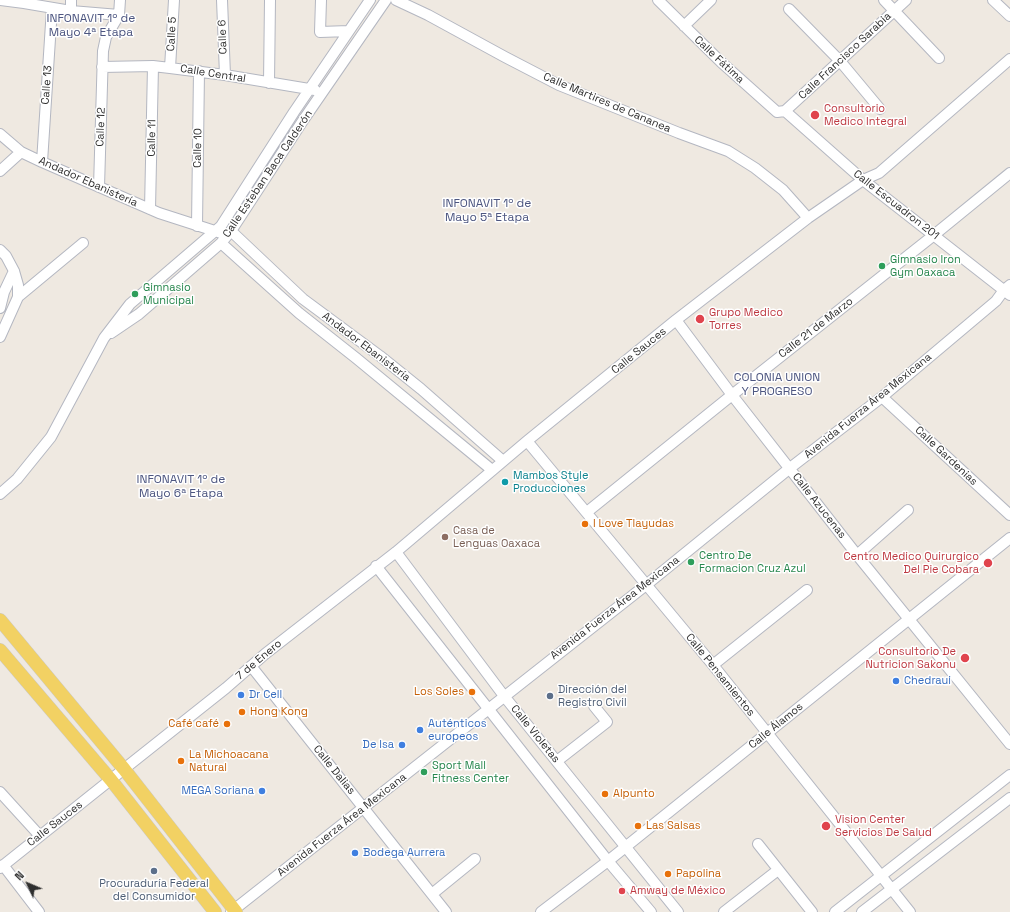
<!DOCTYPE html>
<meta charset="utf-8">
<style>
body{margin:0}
#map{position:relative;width:1010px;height:912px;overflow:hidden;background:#efe9e1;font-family:"Space Grotesk",sans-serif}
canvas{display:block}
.north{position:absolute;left:8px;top:864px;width:40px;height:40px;-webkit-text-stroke:3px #fff;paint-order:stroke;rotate:314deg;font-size:11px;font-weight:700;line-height:16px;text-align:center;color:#2e2e2e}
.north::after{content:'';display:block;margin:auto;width:14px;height:18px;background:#2e2e2e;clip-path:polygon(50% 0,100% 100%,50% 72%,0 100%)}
</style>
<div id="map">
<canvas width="1010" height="912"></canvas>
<div class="north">N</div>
</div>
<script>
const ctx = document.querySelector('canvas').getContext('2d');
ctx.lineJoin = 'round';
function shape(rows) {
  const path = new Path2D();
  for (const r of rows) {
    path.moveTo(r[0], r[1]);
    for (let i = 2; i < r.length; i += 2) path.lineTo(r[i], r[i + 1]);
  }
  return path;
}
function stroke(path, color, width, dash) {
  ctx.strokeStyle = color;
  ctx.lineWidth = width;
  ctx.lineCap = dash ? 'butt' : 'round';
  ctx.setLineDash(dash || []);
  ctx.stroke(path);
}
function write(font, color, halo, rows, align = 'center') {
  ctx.font = font + ' "Space Grotesk",sans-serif';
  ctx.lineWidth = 3;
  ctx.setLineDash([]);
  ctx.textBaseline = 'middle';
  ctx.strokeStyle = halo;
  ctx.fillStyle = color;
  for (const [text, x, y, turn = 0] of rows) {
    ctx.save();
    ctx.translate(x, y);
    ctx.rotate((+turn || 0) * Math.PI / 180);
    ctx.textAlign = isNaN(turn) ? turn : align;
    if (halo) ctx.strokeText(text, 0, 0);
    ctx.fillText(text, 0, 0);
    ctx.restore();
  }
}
const minor = shape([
 [0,0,24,3,71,11,119,15],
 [71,0,71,11],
 [222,0,225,75],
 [321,0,320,32,349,31],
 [396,0,428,15,505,57,559,85,679,133,728,151,755,168,783,190,808,218],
 [658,0,721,62,777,112,785,111],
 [884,0,939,58],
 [993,0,1010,16],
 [789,9,840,61,880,109],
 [684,26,711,0],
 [102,67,153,66,170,68,225,75,315,90],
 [170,68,174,0],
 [269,83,270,0],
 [785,111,863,180,1010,295],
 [785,111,906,0],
 [0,134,21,152,42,162,159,213,221,233],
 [42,162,52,8],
 [0,171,21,152],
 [99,187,103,51,106,37,119,15,120,0],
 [150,209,153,66],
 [197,226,199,71],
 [231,231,303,299,380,356,421,389,503,461],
 [221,243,299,313,356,358,492,470],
 [0,250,6,256,14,271,18,285,18,297],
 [0,308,4,292,14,271],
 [676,320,732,395,857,555,1010,744],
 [111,333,139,314,221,243,231,231,304,119,386,0],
 [0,337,18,297,83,243],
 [882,397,1010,515],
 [527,441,713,665,910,912],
 [0,494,17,479,51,437,104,338,130,304,221,226,294,112,370,0],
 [587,512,732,395,934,235,1010,173],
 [396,552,504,696,678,912],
 [857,555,908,510],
 [376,566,608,861,651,912],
 [713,665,807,590],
 [251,666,446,912],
 [557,761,607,722,594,706],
 [0,792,40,836],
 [758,844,812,912],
 [3,865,39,912],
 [0,868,124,769,226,688,265,654,396,552,527,441,676,320,808,218,863,180,879,173,1010,59],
 [432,894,475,859],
 [231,912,646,585,790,468,882,397,996,301,1004,290,1010,285],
 [541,912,608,861,1010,538],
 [724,912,778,870],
 [835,912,1010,775],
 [862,912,1010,798]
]);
const major = shape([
 [0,620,124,769,236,912],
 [0,650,111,780,215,912]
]);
const markers = [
 [815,115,5,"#e0444e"],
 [882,266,4,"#2e9e5b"],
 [135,294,4,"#2e9e5b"],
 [700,319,5,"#e0444e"],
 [505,482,4,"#0f9aa8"],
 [585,524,4,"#e8710a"],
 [445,537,4,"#8d6e63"],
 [691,562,4,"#2e9e5b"],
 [988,563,5,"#e0444e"],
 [965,658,5,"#e0444e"],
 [896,681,4,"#3f7fe0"],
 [472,692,4,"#e8710a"],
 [241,695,4,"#3f7fe0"],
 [550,696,4,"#5c6f8a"],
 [242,712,4,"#e8710a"],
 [227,724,4,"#e8710a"],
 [420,730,4,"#3f7fe0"],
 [402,745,4,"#3f7fe0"],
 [181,761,4,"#e8710a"],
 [424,772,4,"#2e9e5b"],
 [262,791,4,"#3f7fe0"],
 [605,794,4,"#e8710a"],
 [638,826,4,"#e8710a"],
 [826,826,5,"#e0444e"],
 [355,853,4,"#3f7fe0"],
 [154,871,4,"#5c6f8a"],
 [668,874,4,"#e8710a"],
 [622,891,4,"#e0444e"]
];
const streetNames = [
 ["Calle 5",172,34,-87],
 ["Calle 6",223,37,-92],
 ["Calle Francisco Sarabia",845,56,-43],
 ["Calle Fátima",719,60,43],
 ["Calle Central",213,74,9],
 ["Calle 13",47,85,-86],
 ["Calle Martires de Cananea",607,103,23],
 ["Calle 12",101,127,-88],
 ["Calle 11",152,138,-89],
 ["Calle 10",198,148,-89],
 ["Calle Esteban Baca Calderón",268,174,-56],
 ["Andador Ebanistería",88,182,24],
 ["Calle Escuadron 201",896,205,38],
 ["Calle 21 de Marzo",816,328,-38],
 ["Andador Ebanistería",366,347,37],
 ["Calle Sauces",639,351,-39],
 ["Avenida Fuerza Área Mexicana",868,406,-39],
 ["Calle Gardenias",946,456,43],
 ["Calle Azucenas",819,506,52],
 ["Avenida Fuerza Área Mexicana",615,608,-38],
 ["7 de Enero",259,660,-40],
 ["Calle Pensamientos",720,675,51],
 ["Calle Álamos",776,726,-39],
 ["Calle Violetas",535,734,51],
 ["Calle Dalias",334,770,51],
 ["Calle Sauces",55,824,-38],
 ["Avenida Fuerza Área Mexicana",342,825,-38]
];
const healthNames = [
 ["Consultorio",824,109],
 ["Medico Integral",824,122],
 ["Grupo Medico",709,313],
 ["Torres",709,326],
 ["Centro Medico Quirurgico",979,557,"right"],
 ["Del Pie Cobara",979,570,"right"],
 ["Consultorio De",956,652,"right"],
 ["Nutricion Sakonu",956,665,"right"],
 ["Vision Center",835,820],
 ["Servicios De Salud",835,833],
 ["Amway de México",630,891]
];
const leisureNames = [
 ["Gimnasio Iron",890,260],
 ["Gym Oaxaca",890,273],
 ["Gimnasio",143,288],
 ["Municipal",143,301],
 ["Centro De",699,556],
 ["Formacion Cruz Azul",699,569],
 ["Sport Mall",432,766],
 ["Fitness Center",432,779]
];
const cultureNames = [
 ["Mambos Style",513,476],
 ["Producciones",513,489]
];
const foodNames = [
 ["I Love Tlayudas",593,524],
 ["Los Soles",464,692,"right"],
 ["Hong Kong",250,712],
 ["Café café",219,724,"right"],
 ["La Michoacana",189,755],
 ["Natural",189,768],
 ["Alpunto",613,794],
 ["Las Salsas",646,826],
 ["Papolina",676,874]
];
const educationNames = [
 ["Casa de",453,531],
 ["Lenguas Oaxaca",453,544]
];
const shopNames = [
 ["Chedraui",904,681],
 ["Dr Cell",249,695],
 ["Auténticos",428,724],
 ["europeos",428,737],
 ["De Isa",394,745,"right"],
 ["MEGA Soriana",254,791,"right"],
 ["Bodega Aurrera",363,853]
];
const serviceNames = [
 ["Dirección del",558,690],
 ["Registro Civil",558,703],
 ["Procuraduría Federal",154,884,"center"],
 ["del Consumidor",154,897,"center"]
];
const neighbourhoodNames = [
 ["INFONAVIT 1º de",91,19],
 ["Mayo 4ª Etapa",91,33],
 ["INFONAVIT 1º de",487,204],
 ["Mayo 5ª Etapa",487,218],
 ["COLONIA UNION",777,378],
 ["Y PROGRESO",777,392],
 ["INFONAVIT 1º de",181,480],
 ["Mayo 6ª Etapa",181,494]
];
stroke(minor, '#b4b7c1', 12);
stroke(major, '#c9c9c9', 14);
stroke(minor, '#fff', 10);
stroke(major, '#f2d163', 13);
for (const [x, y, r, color] of markers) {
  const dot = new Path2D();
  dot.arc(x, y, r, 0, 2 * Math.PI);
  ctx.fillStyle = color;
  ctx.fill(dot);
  stroke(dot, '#fff', 1.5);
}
write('11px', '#2e2e2e', '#fff', streetNames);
write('11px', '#be3a42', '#fff', healthNames, 'left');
write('11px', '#27864d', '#fff', leisureNames, 'left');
write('11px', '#0d838f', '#fff', cultureNames, 'left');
write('11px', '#c56008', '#fff', foodNames, 'left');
write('11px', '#785e54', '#fff', educationNames, 'left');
write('11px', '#366cbe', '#fff', shopNames, 'left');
write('11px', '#4e5e75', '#fff', serviceNames, 'left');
write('12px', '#4d5680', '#fff', neighbourhoodNames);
</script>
